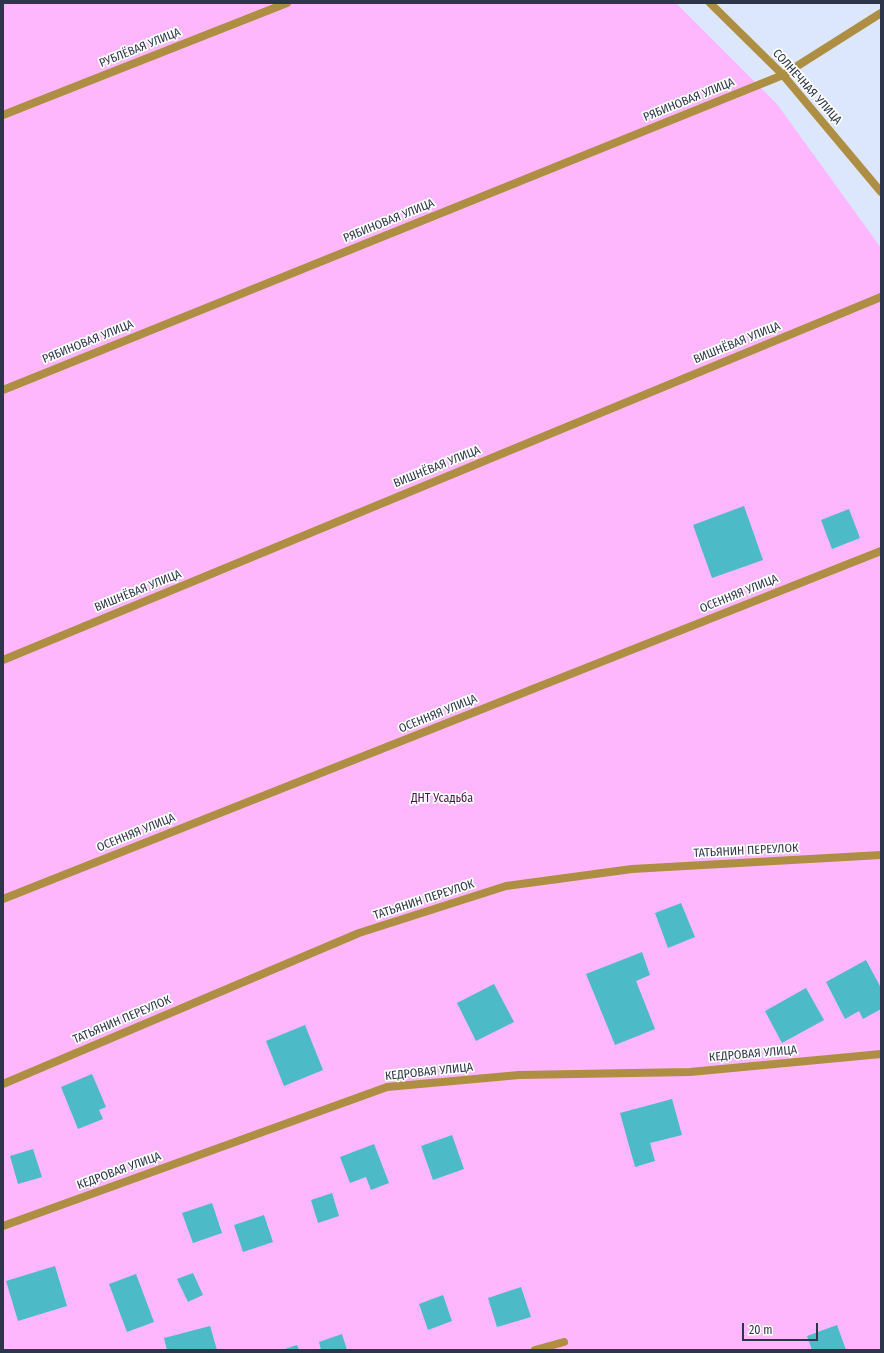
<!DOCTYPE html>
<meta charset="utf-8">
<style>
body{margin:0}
#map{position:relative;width:884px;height:1353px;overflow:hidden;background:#dce6fd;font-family:"Fira Sans Condensed",sans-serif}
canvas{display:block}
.frame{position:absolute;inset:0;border:4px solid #2c354a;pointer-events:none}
.scale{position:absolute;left:742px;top:1323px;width:76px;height:18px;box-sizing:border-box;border:2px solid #2c354a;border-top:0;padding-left:5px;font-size:12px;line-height:14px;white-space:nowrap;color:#2c354a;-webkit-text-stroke:3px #fff;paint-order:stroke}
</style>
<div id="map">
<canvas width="884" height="1353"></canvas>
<div class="frame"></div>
<div class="scale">20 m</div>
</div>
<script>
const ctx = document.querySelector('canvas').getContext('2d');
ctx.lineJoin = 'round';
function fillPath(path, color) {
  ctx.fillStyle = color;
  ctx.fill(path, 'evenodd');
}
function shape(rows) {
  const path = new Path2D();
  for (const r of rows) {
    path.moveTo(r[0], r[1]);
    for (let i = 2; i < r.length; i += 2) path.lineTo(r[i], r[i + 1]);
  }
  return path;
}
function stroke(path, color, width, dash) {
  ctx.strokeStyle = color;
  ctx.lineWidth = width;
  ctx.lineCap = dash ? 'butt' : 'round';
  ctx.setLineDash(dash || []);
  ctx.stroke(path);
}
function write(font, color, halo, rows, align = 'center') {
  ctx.font = font + ' "Fira Sans Condensed",sans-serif';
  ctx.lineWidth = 3.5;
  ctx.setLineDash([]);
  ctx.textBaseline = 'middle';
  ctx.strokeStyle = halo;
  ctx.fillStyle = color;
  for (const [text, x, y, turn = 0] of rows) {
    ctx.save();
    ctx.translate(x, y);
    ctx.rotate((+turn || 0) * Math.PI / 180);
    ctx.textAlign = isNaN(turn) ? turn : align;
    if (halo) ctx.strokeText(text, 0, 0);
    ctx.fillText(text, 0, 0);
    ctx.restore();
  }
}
const green = shape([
 [3,3,676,3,777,104,881,248,881,1350,3,1350]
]);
const building = shape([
 [744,506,763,560,712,578,693,525],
 [849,509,860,538,832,549,821,520],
 [681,903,695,937,668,948,655,913],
 [642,952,650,975,636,981,655,1029,615,1045,586,974],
 [866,960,881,988,881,1009,863,1019,859,1011,845,1019,826,982],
 [494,984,514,1022,476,1041,457,1003],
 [806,988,824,1020,782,1043,765,1011],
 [305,1025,323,1070,284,1086,266,1041],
 [92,1074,106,1107,99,1110,103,1119,78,1129,61,1087],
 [672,1099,682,1135,650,1143,655,1161,635,1167,620,1113],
 [452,1135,464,1169,433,1180,421,1146],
 [374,1144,389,1183,371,1190,366,1177,350,1183,340,1157],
 [33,1149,42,1177,18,1184,10,1156],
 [332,1193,339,1216,318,1223,311,1200],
 [212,1203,222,1233,193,1243,182,1213],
 [264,1215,273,1242,243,1252,234,1225],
 [55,1266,67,1306,18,1321,6,1281],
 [193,1273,203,1295,188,1302,177,1279],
 [136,1274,154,1322,127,1332,109,1284],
 [521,1287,531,1317,497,1327,488,1298],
 [443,1295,452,1321,428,1330,419,1304],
 [837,1325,846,1350,812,1350,807,1336],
 [210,1326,217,1350,167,1350,164,1338],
 [342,1334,347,1350,321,1350,319,1342],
 [297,1345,299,1350,282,1350]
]);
const street = shape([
 [710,3,783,75,881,192],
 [3,115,287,3],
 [3,390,783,75,881,13],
 [3,660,881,297],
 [3,899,881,551],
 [3,1084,359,933,506,886,632,869,881,855],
 [3,1226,387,1087,519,1075,690,1072,881,1054],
 [535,1350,564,1342]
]);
const streetNames = [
 ["РУБЛЁВАЯ УЛИЦА",140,48,-22],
 ["СОЛНЕЧНАЯ УЛИЦА",807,87,48],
 ["РЯБИНОВАЯ УЛИЦА",689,100,-22],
 ["РЯБИНОВАЯ УЛИЦА",389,221,-22],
 ["РЯБИНОВАЯ УЛИЦА",88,342,-22],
 ["ВИШНЁВАЯ УЛИЦА",737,343,-22],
 ["ВИШНЁВАЯ УЛИЦА",437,467,-22],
 ["ВИШНЁВАЯ УЛИЦА",138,591,-22],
 ["ОСЕННЯЯ УЛИЦА",739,594,-22],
 ["ОСЕННЯЯ УЛИЦА",438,714,-22],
 ["ОСЕННЯЯ УЛИЦА",136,833,-22],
 ["ТАТЬЯНИН ПЕРЕУЛОК",746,851,-3],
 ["ТАТЬЯНИН ПЕРЕУЛОК",424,900,-18],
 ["ТАТЬЯНИН ПЕРЕУЛОК",122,1020,-23],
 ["КЕДРОВАЯ УЛИЦА",753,1054,-5],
 ["КЕДРОВАЯ УЛИЦА",429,1072,-6],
 ["КЕДРОВАЯ УЛИЦА",119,1171,-20]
];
const parkNames = [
 ["ДНТ Усадьба",442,799]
];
fillPath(green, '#feb7fd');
fillPath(building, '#4dbac8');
stroke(street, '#ad8e42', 8);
write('12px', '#2c354a', '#fff', streetNames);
write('12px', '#4c114e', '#fff', parkNames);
</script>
